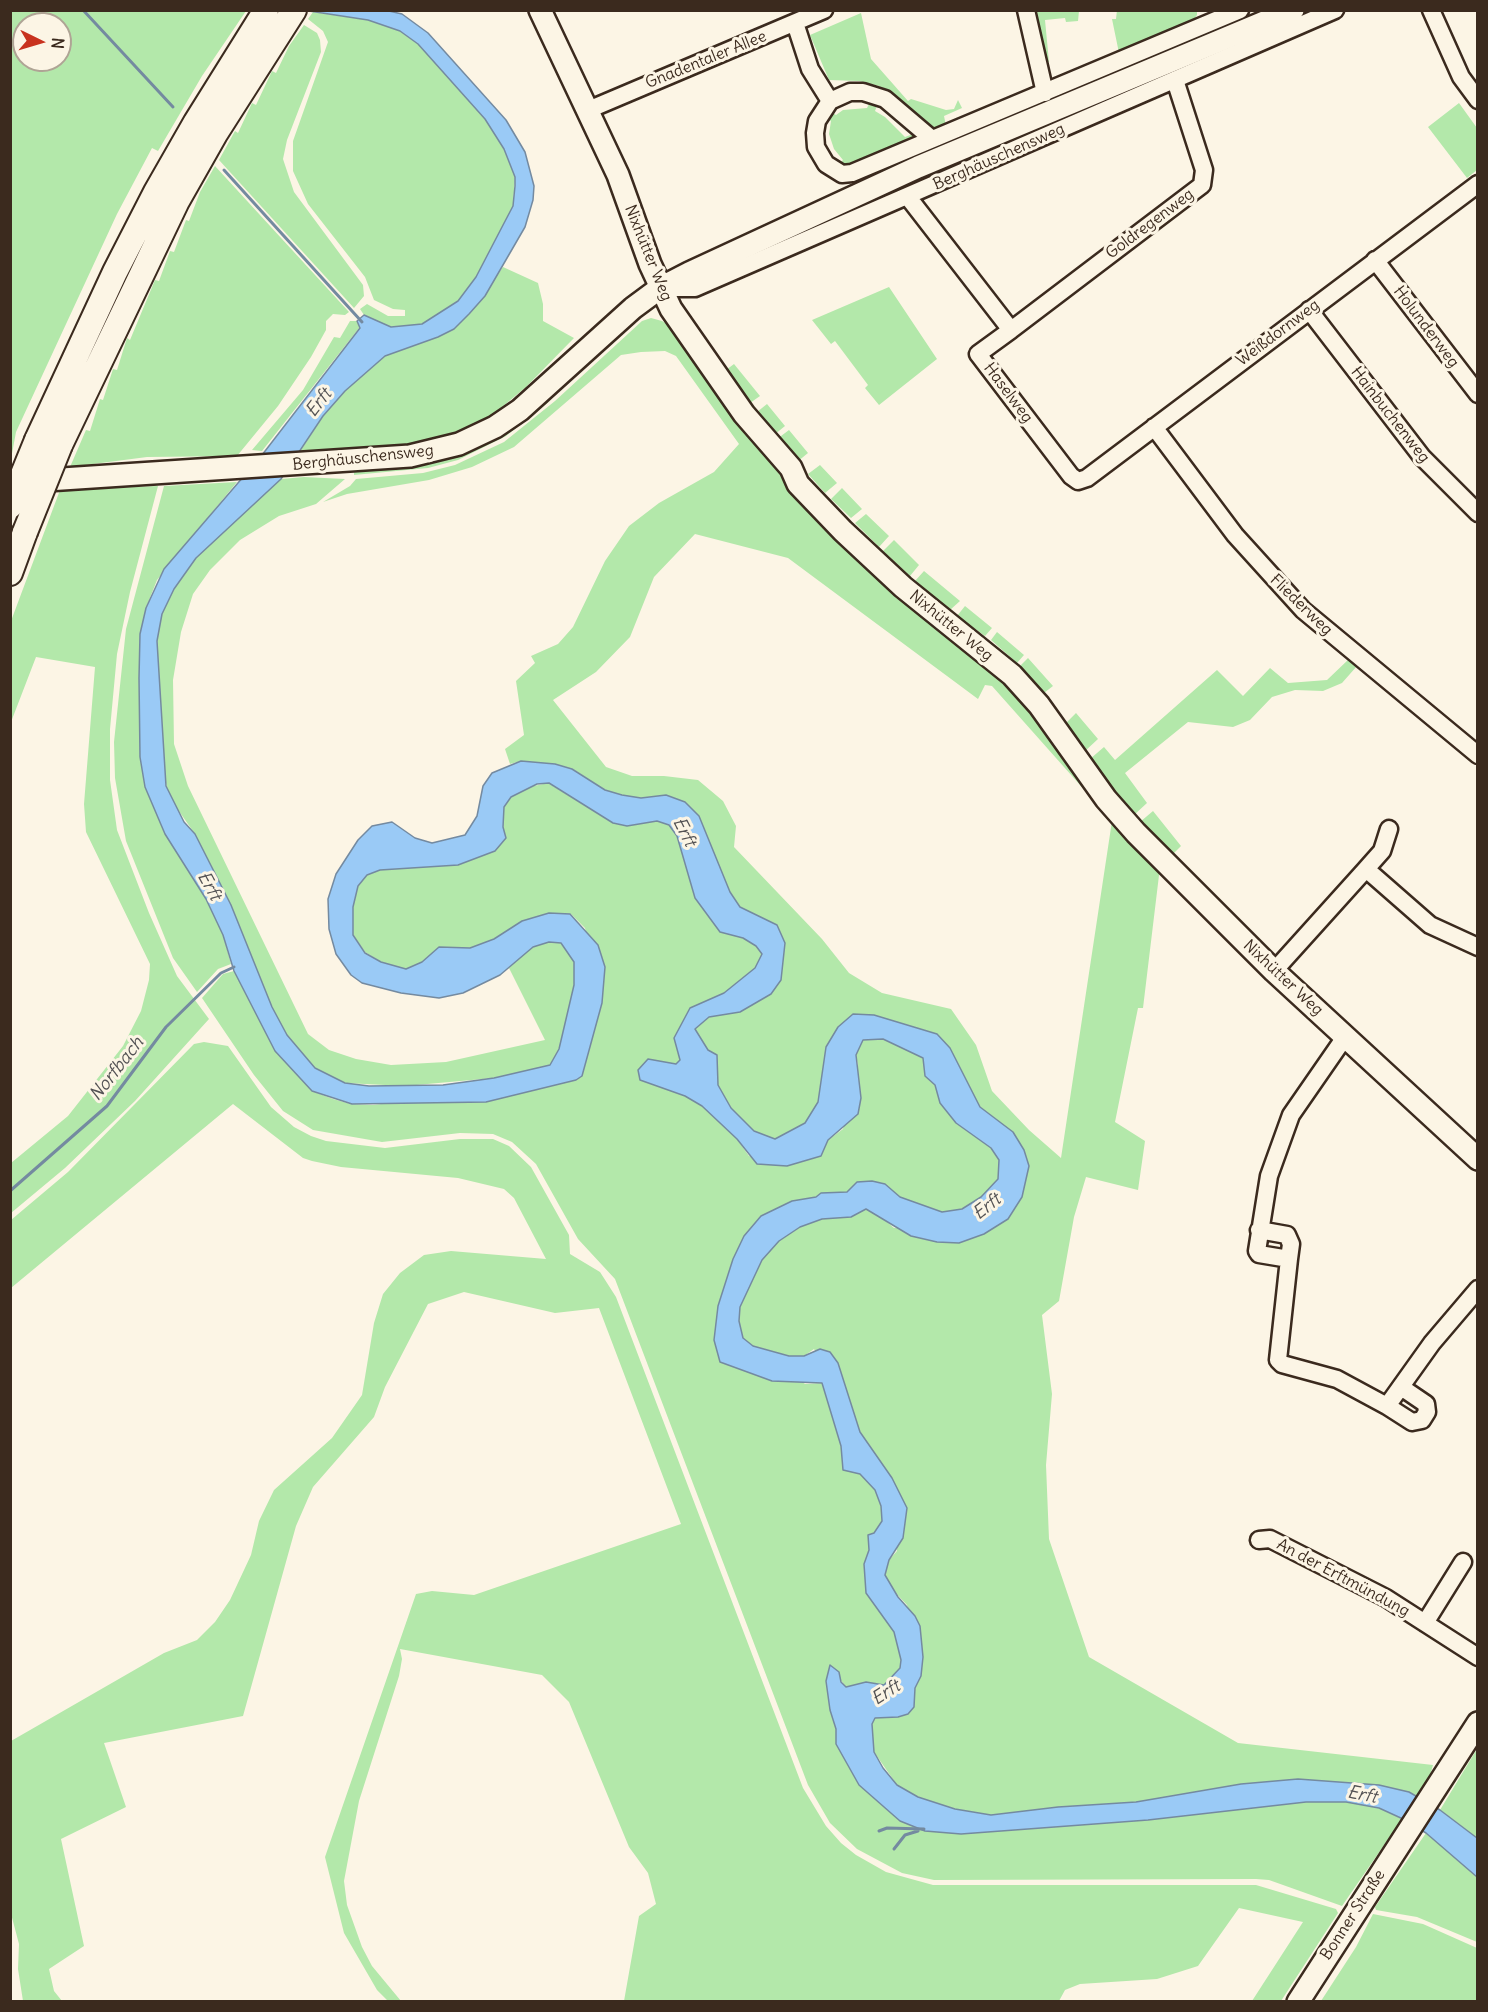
<!DOCTYPE html>
<meta charset="utf-8">
<style>
body{margin:0}
#map{position:relative;width:1488px;height:2012px;overflow:hidden;background:#fcf5e5;font-family:Delius,sans-serif}
canvas{display:block}
.frame{position:absolute;inset:0;border:12px solid #3b2a1e;pointer-events:none}
.north{position:absolute;left:12px;top:12px;width:60px;height:60px;box-sizing:border-box;background:#fcf5e5;border:2px solid #afa495;border-radius:50%;rotate:95deg;font-size:16px;font-weight:700;line-height:24px;text-align:center;color:#3b2a1e}
.north::after{content:'';display:block;margin:auto;width:21px;height:27px;background:#c8321e;clip-path:polygon(50% 0,100% 100%,50% 72%,0 100%)}
</style>
<div id="map">
<canvas width="1488" height="2012"></canvas>
<div class="frame"></div>
<div class="north">N</div>
</div>
<script>
const ctx = document.querySelector('canvas').getContext('2d');
ctx.lineJoin = 'round';
function fillPath(path, color) {
  ctx.fillStyle = color;
  ctx.fill(path, 'evenodd');
}
function shape(rows) {
  const path = new Path2D();
  for (const r of rows) {
    path.moveTo(r[0], r[1]);
    for (let i = 2; i < r.length; i += 2) path.lineTo(r[i], r[i + 1]);
  }
  return path;
}
function stroke(path, color, width, dash) {
  ctx.strokeStyle = color;
  ctx.lineWidth = width;
  ctx.lineCap = dash ? 'butt' : 'round';
  ctx.setLineDash(dash || []);
  ctx.stroke(path);
}
function write(font, color, halo, rows, align = 'center') {
  ctx.font = font + ' Delius,sans-serif';
  ctx.lineWidth = 6;
  ctx.setLineDash([]);
  ctx.textBaseline = 'middle';
  ctx.strokeStyle = halo;
  ctx.fillStyle = color;
  for (const [text, x, y, turn = 0] of rows) {
    ctx.save();
    ctx.translate(x, y);
    ctx.rotate((+turn || 0) * Math.PI / 180);
    ctx.textAlign = isNaN(turn) ? turn : align;
    if (halo) ctx.strokeText(text, 0, 0);
    ctx.fillText(text, 0, 0);
    ctx.restore();
  }
}
const green = shape([
 [1117,10,1197,11,1197,15,1192,22,1119,53,1112,19,1116,19],
 [10,11,246,11,202,76,158,151,152,148,117,214,16,432,11,459],
 [24,24,60,24,60,60,24,60],
 [1032,11,1079,11,1078,21,1066,22,1065,18,1045,20,1049,62,1043,63],
 [313,12,368,20,400,31,418,44,485,119,504,149,515,177,513,206,476,277,458,301,422,324,391,327,364,315,360,309,367,304,388,316,405,316,405,310,393,309,374,300,365,277,308,204,293,171,293,141,328,42,323,31,308,19],
 [861,13,871,59,908,101,911,99,946,110,954,109,958,100,962,108,944,116,946,126,931,128,879,86,859,81,829,80,810,35],
 [304,25,317,33,320,40,321,52,287,140,283,159,294,192,363,285,364,296,354,308,219,160,235,131,238,133,252,103,256,105,272,71,276,73,289,46],
 [871,100,878,103,875,111,885,117,905,137,913,134,915,137,910,142,852,168,838,166,843,160,834,149,829,134,831,121,824,118,828,110,836,115,843,110,867,108],
 [1459,103,1477,128,1477,170,1467,178,1428,127],
 [215,166,349,312,345,315,333,314,326,321,326,330,311,357,278,406,237,456,147,457,70,467,86,430,90,431,100,399,103,400,113,369,117,370,127,338,130,340,155,280,159,281,170,251,174,252,186,220,189,221,200,192],
 [503,267,538,283,543,304,543,321,574,338,526,387,484,422,452,436,404,446,299,453,323,416,345,391,385,356,438,337,469,314],
 [889,287,937,359,879,405,865,388,868,385,835,341,831,344,812,320],
 [651,318,662,321,675,329,731,404,1007,680,1160,867,1143,1008,1138,1008,1115,1122,1145,1141,1138,1190,1086,1177,1074,1217,1059,1301,1042,1315,1052,1394,1046,1465,1049,1539,1089,1657,1238,1743,1433,1765,1429,1779,1418,1797,1409,1792,1379,1785,1241,1784,1136,1802,1058,1807,991,1815,955,1809,918,1797,897,1785,874,1752,872,1724,875,1718,898,1717,908,1714,915,1688,921,1676,907,1605,891,1588,885,1575,889,1560,897,1551,871,1449,860,1432,850,1404,814,1349,804,1356,789,1356,753,1346,743,1338,739,1321,740,1307,762,1260,779,1241,800,1227,822,1219,851,1217,866,1209,877,1213,894,1228,1008,1219,999,1122,980,1107,950,1048,937,1035,874,1015,826,1047,818,1102,805,1123,775,1139,754,1131,731,1108,718,1085,717,1055,708,1050,695,1029,709,1017,740,1012,777,925,740,907,666,795,641,798,622,795,605,790,573,769,555,764,521,761,510,764,505,749,524,735,516,681,535,663,531,656,558,644,573,627,605,561,629,526,659,503,714,472,739,444,676,356,665,351,641,352,621,355,514,447,472,467,429,480,347,494,323,502,350,486,356,479,423,473,455,465,504,442,555,401,642,321],
 [695,534,788,558,978,699,985,685,992,686,1112,821,1061,1158,1029,1130,992,1091,976,1045,951,1009,882,993,849,973,822,939,734,847,736,826,723,801,698,780,664,776,632,776,606,767,553,700,596,672,630,637,654,577],
 [350,321,357,321,360,327,262,451,252,450,303,390,334,337,340,338],
 [734,364,760,396,750,403,726,370],
 [550,401,506,436,458,460,428,468,354,475,354,466,376,465],
 [767,404,785,426,774,435,757,412],
 [789,430,808,453,797,462,777,439],
 [820,465,837,483,825,493,808,474],
 [304,477,345,479,316,504,279,516,240,540,210,570,193,594,181,632,173,680,174,744,188,786,308,1034,329,1050,356,1059,391,1065,446,1062,545,1040,509,968,521,955,533,947,549,942,561,943,574,962,574,985,559,1049,550,1065,494,1078,405,1086,345,1083,315,1068,287,1035,272,1007,231,905,195,834,169,797,163,769,159,713,157,641,162,614,174,589,196,558,227,527,281,479],
 [237,482,157,580,146,608,139,645,140,757,145,787,165,834,206,899,223,935,231,964,218,969,197,992,173,958,126,841,115,778,114,742,126,629,164,486],
 [158,486,130,592,117,654,110,729,110,780,117,830,149,913,177,976,209,1019,135,1101,65,1168,11,1213,11,1163,68,1116,123,1046,141,1011,149,980,150,964,86,832,84,804,95,667,36,657,11,722,11,621,60,490],
 [842,488,862,509,851,518,831,499],
 [866,514,889,536,879,547,855,523],
 [894,540,919,565,910,576,883,551],
 [924,571,960,601,950,610,915,581],
 [965,606,992,628,985,636,957,616],
 [997,632,1024,655,1017,663,991,640],
 [1028,658,1053,686,1044,693,1020,666],
 [1349,659,1357,666,1342,683,1323,691,1295,690,1272,697,1250,720,1233,727,1188,722,1125,773,1147,803,1134,815,1090,759,1104,747,1115,760,1217,670,1243,696,1270,668,1288,683,1327,680],
 [1076,713,1098,739,1084,752,1065,724],
 [548,783,613,823,627,826,657,821,669,825,677,836,695,898,720,932,743,938,756,946,762,954,755,968,724,993,690,1008,677,1050,680,1060,676,1064,648,1059,640,1080,685,1096,702,1106,737,1139,749,1156,787,1166,821,1156,828,1140,843,1129,858,1065,856,1055,863,1040,883,1039,923,1058,925,1076,935,1085,940,1103,956,1123,991,1148,999,1160,998,1179,981,1197,963,1209,942,1212,900,1197,885,1184,872,1181,857,1182,847,1192,792,1201,761,1216,744,1236,733,1259,718,1306,717,1320,805,1384,822,1383,841,1445,843,1469,860,1474,875,1490,881,1506,882,1521,874,1533,868,1535,869,1550,864,1564,866,1593,894,1632,901,1660,900,1668,884,1685,866,1682,846,1687,830,1666,826,1681,830,1710,836,1729,836,1744,859,1785,900,1821,961,1834,1148,1820,1306,1802,1346,1802,1379,1808,1402,1819,1342,1906,1269,1880,1256,1879,934,1880,902,1873,857,1849,830,1823,808,1785,615,1279,578,1239,536,1164,512,1142,493,1134,460,1133,382,1142,313,1130,283,1111,254,1075,202,998,223,974,234,971,275,1051,312,1091,333,1099,351,1104,373,1105,576,1080,602,1003,585,928,571,914,549,913,522,921,494,939,470,948,439,947,422,962,406,969,381,962,365,952,353,935,353,907,358,886,367,875,380,870,402,867,458,865,506,838,503,827,504,807,511,797,524,788],
 [1153,811,1181,846,1172,855,1140,822],
 [204,1042,228,1046,271,1107,294,1127,311,1136,326,1141,385,1148,460,1139,493,1139,509,1146,531,1167,569,1235,570,1254,600,1272,616,1297,803,1788,826,1826,841,1843,856,1855,886,1872,933,1885,1256,1885,1336,1909,1338,1913,1281,2001,1252,2001,1303,1922,1239,1908,1198,1966,1157,1979,1080,1984,1065,1990,1059,2001,624,2001,639,1916,656,1904,648,1873,629,1847,569,1702,542,1675,400,1649,402,1659,399,1676,359,1801,344,1881,347,1905,362,1947,372,1966,401,2001,388,2001,377,1990,344,1933,325,1857,416,1594,432,1591,474,1595,681,1524,599,1308,555,1313,464,1292,428,1304,385,1387,374,1417,313,1487,296,1526,243,1716,104,1743,126,1807,61,1839,84,1946,49,1969,54,1991,62,2001,23,2001,18,1969,19,1944,10,1910,11,1741,164,1653,197,1640,215,1622,230,1600,251,1555,259,1521,274,1490,332,1438,362,1395,374,1323,383,1294,400,1273,424,1255,451,1251,546,1259,514,1198,504,1189,458,1178,341,1167,312,1161,303,1158,233,1104,11,1288,11,1220,68,1172,194,1044],
 [1477,1749,1477,1838,1440,1810],
 [1426,1833,1477,1877,1477,1942,1417,1917,1376,1910,1375,1907],
 [1373,1914,1423,1924,1477,1948,1477,2001,1321,2001,1356,1947]
]);
const water = shape([
 [309,11,389,11,402,14,428,33,506,120,525,152,534,186,533,200,525,227,485,296,469,314,454,329,438,337,385,356,345,391,323,416,281,479,196,558,174,589,162,614,157,641,166,786,184,822,195,834,231,905,272,1007,287,1035,315,1068,345,1083,369,1086,443,1085,494,1078,550,1065,559,1049,574,985,574,962,561,943,549,942,533,947,500,975,463,993,439,998,401,993,362,983,351,975,336,954,329,929,328,899,336,874,358,840,372,826,392,822,415,838,432,843,465,835,477,816,483,786,492,773,521,761,555,764,572,769,605,790,622,795,641,798,666,795,685,802,699,816,730,892,740,907,777,925,785,943,781,980,771,994,740,1012,709,1017,695,1029,708,1050,717,1055,718,1085,731,1108,754,1131,775,1139,805,1123,818,1102,826,1047,838,1027,853,1014,874,1015,937,1034,950,1048,980,1107,1013,1132,1024,1150,1029,1166,1022,1197,1008,1219,984,1234,959,1243,937,1242,911,1236,866,1209,851,1217,822,1219,800,1227,779,1241,762,1260,740,1307,739,1321,743,1338,753,1346,789,1356,804,1356,820,1349,830,1352,838,1363,860,1432,892,1478,907,1508,903,1538,889,1560,885,1575,898,1597,915,1616,920,1626,923,1657,921,1676,915,1688,914,1707,908,1714,898,1717,875,1718,872,1724,874,1752,883,1768,897,1785,918,1797,955,1809,991,1815,1058,1807,1136,1802,1241,1784,1298,1779,1379,1785,1409,1792,1440,1810,1477,1838,1477,1877,1426,1833,1403,1819,1379,1808,1346,1802,1306,1802,1148,1820,961,1834,925,1831,900,1821,859,1785,836,1744,836,1729,830,1710,826,1681,830,1665,839,1672,841,1682,846,1687,866,1682,884,1685,900,1668,901,1660,894,1632,866,1593,864,1564,869,1550,868,1535,874,1533,882,1521,881,1506,875,1490,860,1474,843,1470,841,1446,822,1383,772,1381,720,1362,714,1340,718,1306,733,1259,744,1236,761,1216,792,1201,816,1197,821,1193,847,1192,857,1182,872,1181,885,1184,900,1197,942,1212,962,1209,981,1197,998,1179,999,1160,991,1148,956,1123,940,1103,935,1085,925,1076,923,1058,883,1039,863,1040,856,1055,861,1098,858,1114,828,1140,821,1156,787,1166,757,1164,737,1139,702,1106,685,1096,640,1080,638,1070,648,1059,676,1064,680,1060,674,1038,690,1008,724,993,755,968,762,954,756,946,743,938,720,932,695,898,677,836,669,825,657,821,627,826,613,823,549,783,537,784,511,797,504,807,503,827,506,838,495,851,458,865,380,870,367,875,358,886,353,907,353,935,365,953,381,962,406,969,422,962,439,947,470,948,494,939,522,921,549,913,570,914,598,945,605,967,602,1003,582,1076,576,1080,486,1102,352,1104,312,1091,275,1051,234,971,223,935,206,899,165,834,145,787,140,757,139,678,140,634,146,608,164,569,262,455,360,328,357,321,364,315,391,327,422,324,458,301,476,277,502,227,513,206,515,186,515,177,504,149,485,119,418,44,400,31,368,20,309,11]
]);
const stream = shape([
 [83,10,173,107],
 [224,170,362,322],
 [10,1191,107,1106,166,1027,221,973,234,967],
 [879,1831,887,1828,924,1829],
 [894,1849,905,1835,918,1831]
]);
const minor = shape([
 [1026,10,1045,93],
 [1431,10,1461,77,1478,100],
 [795,23,810,69,830,101],
 [588,110,824,10],
 [932,139,885,99,863,92,850,92,830,101,817,121,815,133,816,147,826,164,842,174,852,173,1240,10],
 [908,197,1011,330,978,354,1071,476,1078,481,1087,478,1478,184],
 [1375,260,1478,394],
 [660,288,695,288,1335,10],
 [1309,310,1422,457,1478,513],
 [1011,330,1202,185,1204,170,1175,80],
 [1154,427,1235,535,1303,610,1478,755],
 [1389,829,1382,851,1366,869,1430,925,1478,947],
 [1274,971,1366,869],
 [1345,1037,1291,1115,1269,1176,1257,1251,1259,1254,1289,1259,1278,1360,1282,1364,1337,1379,1387,1406,1432,1343,1478,1289],
 [1259,1230,1287,1235,1291,1244,1289,1259],
 [1387,1406,1412,1422,1422,1420,1427,1412,1426,1404,1401,1387],
 [1259,1540,1270,1539,1386,1598,1478,1657],
 [1425,1623,1463,1562]
]);
const major = shape([
 [540,10,618,175,650,264,671,309,744,414,791,468,798,484,843,531,903,587,1012,675,1039,705,1106,799,1136,833,1274,971,1478,1159],
 [32,481,410,456,459,444,495,427,520,410,633,308,660,288,689,273,918,167,1293,10],
 [1298,2002,1478,1723]
]);
const highway = shape([
 [37,440,115,272,156,192,196,122,266,10],
 [60,445,177,201,215,134,294,10],
 [10,573,25,532]
]);
const highwayBridge = shape([
 [10,506,37,440],
 [25,532,60,445]
]);
const streetNames = [
 ["Gnadentaler Allee",706,60,-22],
 ["Berghäuschensweg",999,157,-24],
 ["Goldregenweg",1150,224,-37],
 ["Nixhütter Weg",648,253,68],
 ["Holunderweg",1426,327,53],
 ["Weißdornweg",1278,333,-37],
 ["Haselweg",1008,393,53],
 ["Hainbuchenweg",1390,415,52],
 ["Berghäuschensweg",363,458,-6],
 ["Fliederweg",1301,605,44],
 ["Nixhütter Weg",951,626,39],
 ["Nixhütter Weg",1283,978,43],
 ["An der Erftmündung",1343,1578,28],
 ["Bonner Straße",1353,1915,-57]
];
const waterNames = [
 ["Erft",319,403,-52],
 ["Erft",684,832,63],
 ["Erft",209,886,61],
 ["Norfbach",117,1069,-52],
 ["Erft",987,1207,-38],
 ["Erft",886,1693,-33],
 ["Erft",1362,1795,11]
];
fillPath(green, '#b3e8aa');
fillPath(water, '#9acaf6');
stroke(water, '#748aa0', 1.5);
stroke(stream, '#748aa0', 3);
stroke(minor, '#3b2a1e', 21);
stroke(major, '#3b2a1e', 26);
stroke(highway, '#3b2a1e', 28);
stroke(minor, '#fcf5e5', 16);
stroke(major, '#fcf5e5', 21);
stroke(highway, '#fcf5e5', 24);
stroke(highwayBridge, '#3b2a1e', 28, []);
stroke(highwayBridge, '#fcf5e5', 24);
write('16px', '#3b2a1e', '#fcf5e5', streetNames);
write('italic 18px', '#535254', '#fcf5e5', waterNames);
</script>
